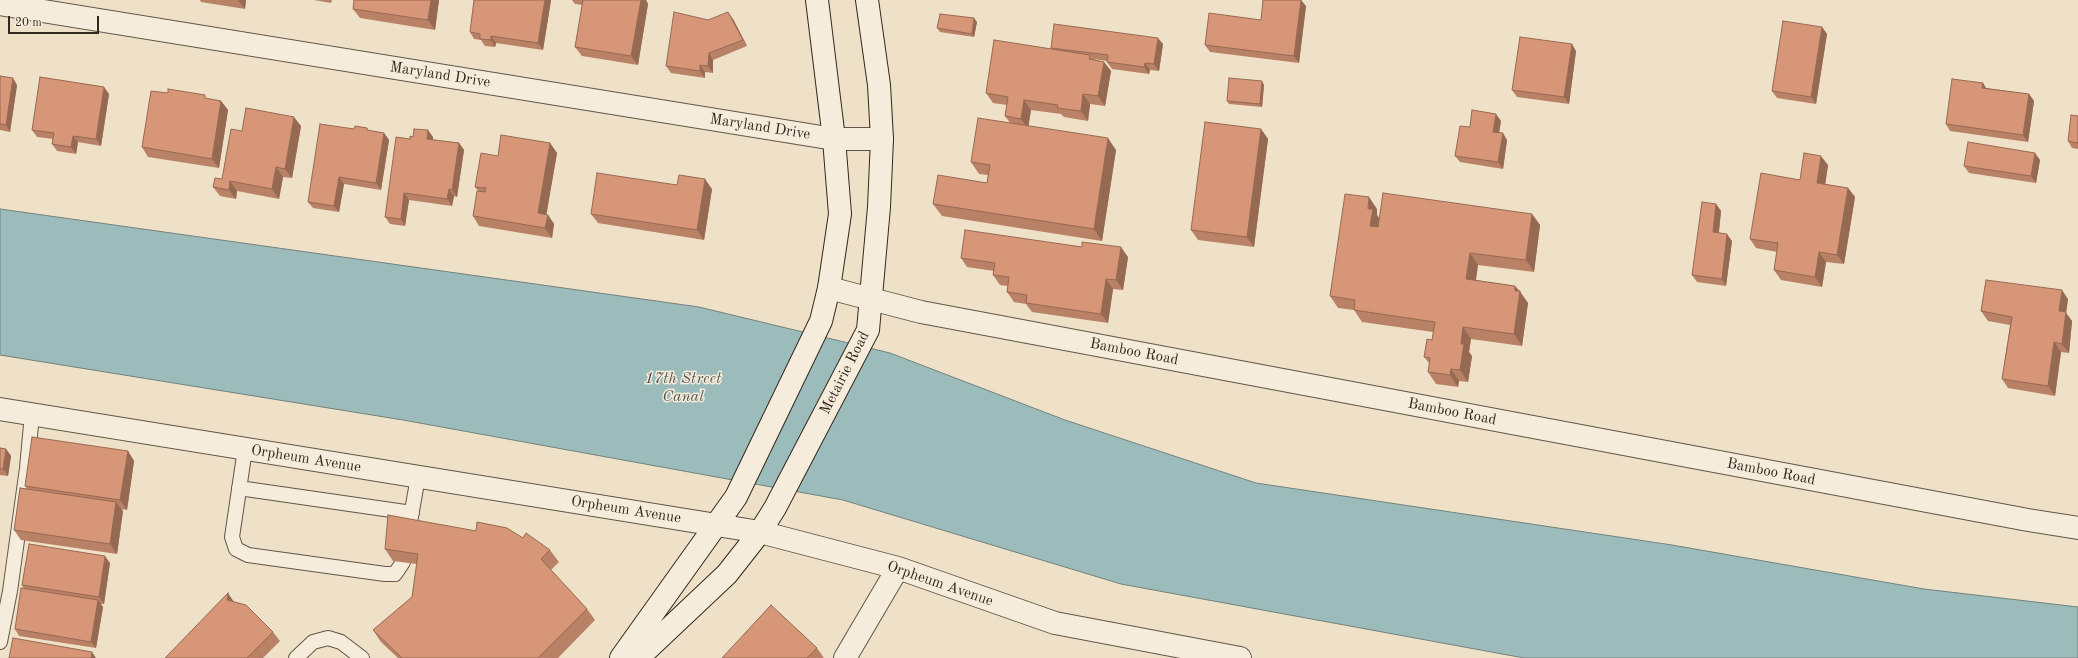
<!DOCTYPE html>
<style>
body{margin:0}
#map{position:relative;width:2078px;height:658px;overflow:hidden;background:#efe1c7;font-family:"Old Standard TT",serif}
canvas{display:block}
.scale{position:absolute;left:8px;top:16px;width:91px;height:18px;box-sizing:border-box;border:2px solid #33281f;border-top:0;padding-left:5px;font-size:12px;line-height:14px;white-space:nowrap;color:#33281f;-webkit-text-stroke:3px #f5ecdb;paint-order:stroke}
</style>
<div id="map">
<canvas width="2078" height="658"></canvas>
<div class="scale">20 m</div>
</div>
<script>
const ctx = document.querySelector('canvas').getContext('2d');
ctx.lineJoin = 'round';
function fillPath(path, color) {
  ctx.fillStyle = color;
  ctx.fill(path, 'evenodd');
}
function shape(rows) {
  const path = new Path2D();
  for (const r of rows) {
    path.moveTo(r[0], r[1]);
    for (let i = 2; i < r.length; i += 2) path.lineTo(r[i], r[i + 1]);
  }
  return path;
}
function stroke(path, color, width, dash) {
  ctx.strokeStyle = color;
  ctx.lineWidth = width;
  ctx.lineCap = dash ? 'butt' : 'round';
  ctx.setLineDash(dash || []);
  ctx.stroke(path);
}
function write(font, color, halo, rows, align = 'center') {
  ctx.font = font + ' "Old Standard TT",serif';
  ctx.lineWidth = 3;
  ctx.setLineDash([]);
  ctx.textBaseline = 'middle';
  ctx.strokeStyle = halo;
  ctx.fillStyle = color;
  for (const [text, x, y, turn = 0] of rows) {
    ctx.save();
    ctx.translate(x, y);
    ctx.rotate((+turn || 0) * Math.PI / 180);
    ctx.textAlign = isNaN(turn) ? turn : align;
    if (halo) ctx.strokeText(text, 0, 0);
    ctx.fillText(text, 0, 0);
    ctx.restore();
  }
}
const water = shape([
 [0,209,699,307,890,353,1065,420,1256,483,1672,545,1924,589,2078,607,2078,658,1524,658,1121,584,843,500,403,420,0,355,0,209]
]);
const lane = shape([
 [245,449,232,537,236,549,248,555,385,574,395,574,403,562],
 [239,488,412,513],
 [410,522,418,477],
 [0,642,10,591,27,468,32,414],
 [296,658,313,642,328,638,341,642,362,658]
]);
const street = shape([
 [0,4,834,139,882,139],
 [829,288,921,312,2028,520,2078,528],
 [0,409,760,532,898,568,1055,623,1240,658],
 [845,658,898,568]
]);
const secondary = shape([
 [621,658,736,497,821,321,829,288,840,214,834,139,817,0],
 [638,658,727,574,760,532,775,508,868,330,879,207,882,139,879,85,867,0]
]);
const wall = shape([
 [200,0,246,0,245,9,201,2],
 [314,0,332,0,331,3],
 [439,0,435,30,360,18,353,9],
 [551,0,543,50,496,43,495,47,485,46,481,40,474,39,470,32],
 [572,0,646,0,648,4,638,65,582,56,575,47,582,5,575,4],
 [1306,6,1299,63,1210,52,1205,45,1261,20],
 [733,19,747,46,713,60,713,73,705,72,705,78,671,73,666,66,708,20],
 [977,22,974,37,940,32,937,28],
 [1822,27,1827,34,1816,104,1777,98,1772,91],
 [1163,44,1159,71,1150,70,1149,74,1112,69,1107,62,1107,61,1093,59,1104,62,1111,71,1105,106,1090,104,1088,121,1064,117,1061,114,1031,110,1028,126,1116,150,1102,241,942,216,933,204,987,183,988,175,979,174,971,162,1010,123,1005,116,1007,105,993,103,986,93,1052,49,1051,48],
 [1576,51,1569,104,1517,97,1512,90],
 [0,76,17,85,10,132,0,130],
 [1983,83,1986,88,2029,94,2034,101,2028,142,1950,131,1946,124],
 [1264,85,1262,107,1229,104,1227,101],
 [168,93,221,101,228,110,219,168,148,157,142,147],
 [109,94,101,146,78,142,76,154,57,151,52,144,53,139,37,137,32,130],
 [2078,116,2078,149,2072,148,2068,141],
 [1501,121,1499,132,1507,140,1503,169,1460,162,1455,156,1470,127],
 [301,126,292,178,283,177,279,199,237,191,236,199,220,196,213,187,222,179,242,131],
 [367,128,369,131,384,133,389,140,381,190,344,184,339,212,313,208,308,202,354,129],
 [1261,129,1268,139,1254,247,1198,240,1191,230],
 [433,137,433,140,459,143,464,150,457,197,454,196,452,206,409,200,405,226,390,224,385,217,410,139],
 [550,143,557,153,546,214,548,215,554,224,552,238,479,226,473,216,478,191,475,187,498,156],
 [2040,160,2036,183,1969,173,1964,166],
 [1828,165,1825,184,1848,188,1855,197,1844,264,1826,262,1822,287,1781,280,1774,270,1777,252,1756,248,1750,239,1800,180],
 [677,185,712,189,704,240,598,223,591,214],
 [1716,204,1721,211,1719,233,1732,241,1726,286,1697,282,1692,275],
 [1377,209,1377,215,1379,219,1532,214,1540,225,1534,272,1478,265,1476,280,1515,286,1520,291,1528,303,1522,346,1471,339,1469,352,1472,356,1468,382,1459,381,1458,387,1436,384,1428,372,1430,364,1424,357,1432,340,1433,332,1362,322,1354,310,1338,308,1330,296],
 [1128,257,1123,290,1113,289,1108,323,1032,312,1026,304,1014,302,1007,292,1008,286,1000,285,993,275,994,271,967,267,961,258],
 [2068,299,2066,313,2072,321,2069,353,2061,352,2055,396,2008,388,2002,379,2010,325,1988,321,1981,311],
 [0,448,6,449,11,456,8,476,0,475],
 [128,451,134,461,127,510,121,509,123,511,117,554,21,540,14,530,27,489,25,486],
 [476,531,523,538,550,550,559,562,551,570,587,609,595,620,558,658,398,658,381,642,373,630,412,597,417,564,393,561,385,549],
 [110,563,104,604,100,604,103,607,96,648,19,636,15,629,24,589,22,585],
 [234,602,273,632,280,641,263,658,165,658],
 [817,648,824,658,722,658]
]);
const shadedWall = shape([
 [238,0,246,0,245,9],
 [431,0,439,0,435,30,428,20],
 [545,0,551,0,543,50,538,43],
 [641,0,646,0,648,4,638,65,631,56],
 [1301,0,1306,6,1299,63,1294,56],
 [728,12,733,19,747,46,743,40],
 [974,18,977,22,974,37,972,34],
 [1822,27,1827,34,1816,104,1811,97],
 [491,36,496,43,495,47,491,40],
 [1158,38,1163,44,1159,71,1154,64],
 [1572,44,1576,51,1569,104,1564,97],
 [709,53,713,60,713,73,708,66],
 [1104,62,1111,71,1105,106,1098,96],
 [1145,63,1150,70,1149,74,1144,67],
 [700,65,705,72,705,78,700,71],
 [13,78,17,85,10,132,6,125],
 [1262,81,1264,85,1262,107,1260,104],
 [1983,83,1987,90,1982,88],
 [104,87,109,94,101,146,96,139],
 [1083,94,1090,104,1088,121,1081,111],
 [2029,94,2034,101,2028,142,2023,135],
 [1024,100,1031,110,1028,129,1021,119],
 [221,101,228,110,219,168,212,159],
 [1496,114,1501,121,1498,139,1493,132],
 [294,117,301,126,292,178,285,169],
 [1261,129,1268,139,1254,247,1247,237],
 [428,130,433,137,432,146,427,139],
 [384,133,389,140,381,190,376,183],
 [1503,133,1507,140,1503,169,1498,162],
 [73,136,78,142,76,154,71,147],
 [1108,138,1116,150,1102,241,1094,229],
 [459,143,464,150,457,197,452,190],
 [550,143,557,153,545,223,538,213],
 [2035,153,2040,160,2036,183,2031,176],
 [1821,156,1828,165,1824,193,1817,183],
 [276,167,283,177,279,199,272,189],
 [339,177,344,184,339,212,334,206],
 [705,179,712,189,704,240,697,230],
 [230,181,237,191,236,199,229,190],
 [1848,188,1855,197,1844,264,1837,255],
 [449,189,454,196,452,206,447,199],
 [404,193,409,200,405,226,401,219],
 [1369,197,1377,209,1377,215,1381,221,1378,237,1370,226,1368,209],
 [1716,204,1721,211,1718,239,1713,232],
 [1532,214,1540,225,1534,272,1526,260],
 [548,215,554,224,552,238,545,228],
 [1727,234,1732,241,1726,286,1722,279],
 [1121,247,1128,257,1123,290,1116,280],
 [1819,252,1826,262,1822,287,1815,277],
 [1470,253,1478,265,1474,291,1466,279],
 [1106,279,1113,289,1108,323,1101,314],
 [1515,286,1528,303,1522,346,1514,334],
 [2062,290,2068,299,2066,313,2072,321,2069,353,2062,344,2059,311],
 [1463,327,1471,339,1469,352,1472,356,1468,382,1460,370,1461,344],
 [2054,342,2061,352,2055,396,2048,386],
 [1451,369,1459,381,1458,387,1450,375],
 [6,449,11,456,8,476,3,469],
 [128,451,134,461,127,510,120,500],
 [116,502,123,511,117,554,110,544],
 [105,556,110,563,104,604,99,597],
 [228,593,234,602,227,600],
 [98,600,103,607,96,648,91,642],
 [92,652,96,658,91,658]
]);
const building = shape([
 [354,0,431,0,428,20,353,9,354,0],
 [474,0,545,0,538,43,491,36,491,40,480,39,480,34,470,32,474,0],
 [583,0,641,0,631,56,575,47,583,0],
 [1263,0,1301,0,1294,56,1205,45,1209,13,1261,20,1263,0],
 [674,12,708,20,728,12,743,40,709,53,708,66,700,65,700,71,666,66,674,12],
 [940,14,974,18,972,34,937,28,940,14],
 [1783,21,1822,27,1811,97,1772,91,1783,21],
 [1054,24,1158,38,1154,64,1145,63,1144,67,1107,62,1108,55,1051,48,1054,24],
 [1520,37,1572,44,1564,97,1512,90,1520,37],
 [994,40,1090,55,1089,59,1104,62,1098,96,1083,94,1081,111,1057,108,1058,105,1024,100,1021,119,1005,116,1008,97,986,93,994,40],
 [0,76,13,78,6,125,0,124,0,76],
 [40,77,104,87,96,139,73,136,71,147,52,144,54,133,32,130,40,77],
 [1229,78,1262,81,1260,104,1227,101,1229,78],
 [1952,79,1983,83,1982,88,2029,94,2023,135,1946,124,1952,79],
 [168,89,205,95,205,98,221,101,212,159,142,147,151,91,168,93,168,89],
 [246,108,294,117,285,169,276,167,272,189,230,181,229,190,213,187,215,178,222,179,231,129,242,131,246,108],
 [1472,110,1496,114,1493,132,1503,133,1498,162,1455,156,1460,126,1470,127,1472,110],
 [2071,115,2078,116,2078,143,2068,141,2071,115],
 [978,118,1108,138,1094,229,933,204,938,175,987,183,990,165,971,162,978,118],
 [1205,122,1261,129,1247,237,1191,230,1205,122],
 [320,124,354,129,355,126,367,128,367,130,384,133,376,183,339,177,334,206,308,202,320,124],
 [414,129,428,130,427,139,459,143,452,190,449,189,447,199,404,193,401,219,385,217,396,137,410,139,410,136,413,137,414,129],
 [501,135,550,143,538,213,548,215,545,228,473,216,477,191,485,192,486,188,475,187,481,153,498,156,501,135],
 [1968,142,2035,153,2031,176,1964,166,1968,142],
 [1804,153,1821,156,1817,183,1848,188,1837,255,1819,252,1815,277,1774,270,1778,243,1750,239,1761,173,1800,180,1804,153],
 [597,173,677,185,679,175,705,179,697,230,591,214,597,173],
 [1383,193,1532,214,1526,260,1470,253,1466,279,1515,286,1515,291,1520,291,1514,334,1463,327,1461,344,1464,344,1460,370,1451,369,1450,375,1428,372,1430,358,1424,357,1427,339,1432,340,1435,322,1354,310,1355,300,1330,296,1345,194,1369,197,1368,209,1373,209,1370,226,1378,227,1383,193],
 [1702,202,1716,204,1713,232,1727,234,1722,279,1692,275,1702,202],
 [965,230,1082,247,1082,242,1121,247,1116,280,1106,279,1101,314,1026,303,1027,295,1007,292,1009,277,993,275,995,263,961,258,965,230],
 [1986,280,2062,290,2059,311,2066,312,2062,344,2054,342,2048,386,2002,379,2012,317,1981,311,1986,280],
 [32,437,128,451,120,500,25,486,32,437],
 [0,448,6,449,3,469,0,469,0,448],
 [20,488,116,502,110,544,14,530,20,488],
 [388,515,476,531,477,522,507,528,523,538,526,533,550,550,541,559,587,609,538,658,402,658,373,630,412,597,418,554,385,549,388,515],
 [29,544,105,556,99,597,22,585,29,544],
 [21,588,98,600,91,642,15,629,21,588],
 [228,593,227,600,246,605,273,632,247,658,165,658,228,593],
 [771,605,817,648,807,658,722,658,771,605],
 [13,638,92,652,91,658,9,658,13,638]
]);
const streetNames = [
 ["Maryland Drive",440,75,9],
 ["Maryland Drive",760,127,9],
 ["Bamboo Road",1134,352,11],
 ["Metairie Road",845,373,-63],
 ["Bamboo Road",1452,412,11],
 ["Orpheum Avenue",306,459,9],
 ["Bamboo Road",1771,472,11],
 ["Orpheum Avenue",626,510,9],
 ["Orpheum Avenue",940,584,19]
];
const waterNames = [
 ["17th Street",683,379],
 ["Canal",683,397]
];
fillPath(water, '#9cbcbc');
stroke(water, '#72817d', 1);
stroke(lane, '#625649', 16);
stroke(street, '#625649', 24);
stroke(secondary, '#33281f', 24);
stroke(lane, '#f5ecdb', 14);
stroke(street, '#f5ecdb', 22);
stroke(secondary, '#f5ecdb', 22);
fillPath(wall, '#b98166');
fillPath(shadedWall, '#966953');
fillPath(building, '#d79677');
stroke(building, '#966953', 1);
write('15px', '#33281f', '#f5ecdb', streetNames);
write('italic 16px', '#52544e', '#f5ecdb', waterNames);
</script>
